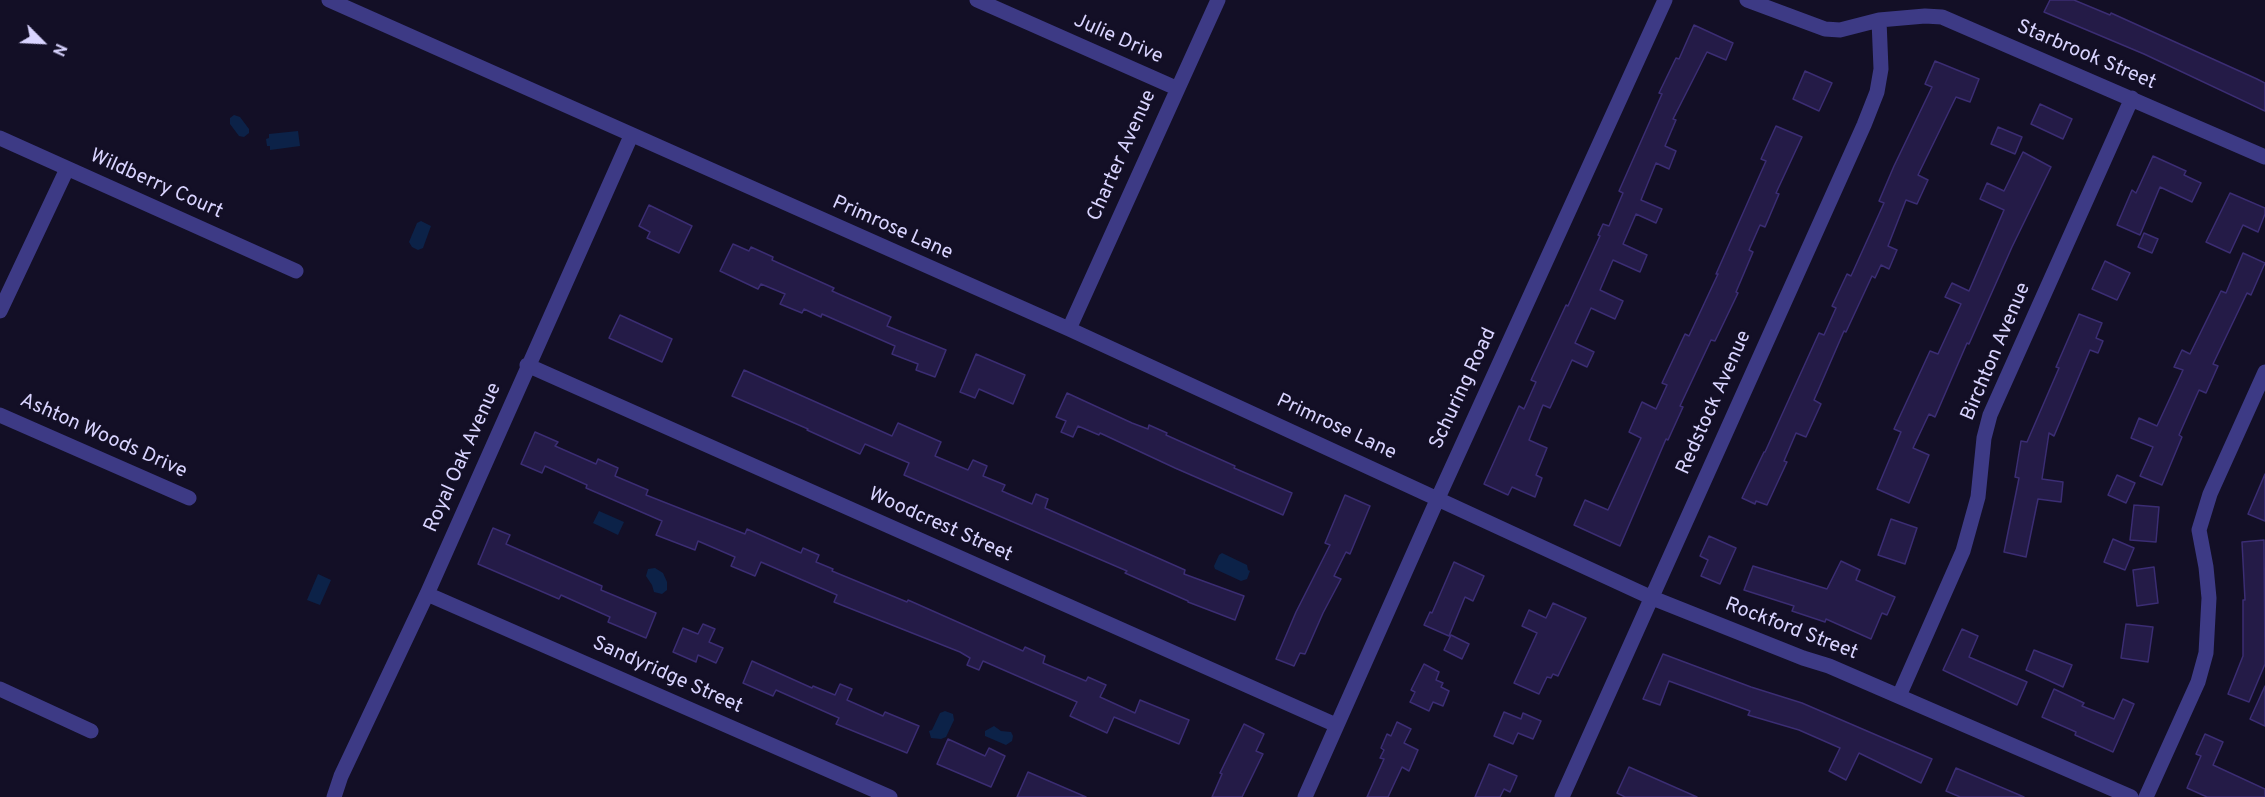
<!DOCTYPE html>
<style>
body{margin:0}
#map{position:relative;width:2265px;height:797px;overflow:hidden;background:#130f26;font-family:Overpass,sans-serif}
canvas{display:block}
.north{position:absolute;left:12px;top:12px;width:60px;height:60px;-webkit-text-stroke:4px #130f26;paint-order:stroke;rotate:114deg;font-size:16px;font-weight:700;line-height:24px;text-align:center;color:#d9d4ff}
.north::after{content:'';display:block;margin:auto;width:21px;height:27px;background:#d9d4ff;clip-path:polygon(50% 0,100% 100%,50% 72%,0 100%)}
</style>
<div id="map">
<canvas width="2265" height="797"></canvas>
<div class="north">N</div>
</div>
<script>
const ctx = document.querySelector('canvas').getContext('2d');
ctx.lineJoin = 'round';
function fillPath(path, color) {
  ctx.fillStyle = color;
  ctx.fill(path, 'evenodd');
}
function shape(rows) {
  const path = new Path2D();
  for (const r of rows) {
    path.moveTo(r[0], r[1]);
    for (let i = 2; i < r.length; i += 2) path.lineTo(r[i], r[i + 1]);
  }
  return path;
}
function stroke(path, color, width, dash) {
  ctx.strokeStyle = color;
  ctx.lineWidth = width;
  ctx.lineCap = dash ? 'butt' : 'round';
  ctx.setLineDash(dash || []);
  ctx.stroke(path);
}
function write(font, color, halo, rows, align = 'center') {
  ctx.font = font + ' Overpass,sans-serif';
  ctx.lineWidth = 6;
  ctx.setLineDash([]);
  ctx.textBaseline = 'middle';
  ctx.strokeStyle = halo;
  ctx.fillStyle = color;
  for (const [text, x, y, turn = 0] of rows) {
    ctx.save();
    ctx.translate(x, y);
    ctx.rotate((+turn || 0) * Math.PI / 180);
    ctx.textAlign = isNaN(turn) ? turn : align;
    if (halo) ctx.strokeText(text, 0, 0);
    ctx.fillText(text, 0, 0);
    ctx.restore();
  }
}
const water = shape([
 [234,115,240,117,249,129,249,133,244,137,239,136,230,124,230,118],
 [298,131,300,146,270,150,270,146,267,146,266,139,269,138,269,134],
 [421,221,431,226,423,248,418,250,412,247,409,242,417,223],
 [599,511,624,522,618,535,593,523],
 [1222,553,1247,565,1248,570,1250,571,1247,579,1241,581,1215,569,1214,566,1219,555],
 [655,568,663,573,667,582,667,590,662,594,654,592,652,585,646,576,648,569],
 [318,574,331,580,320,605,307,600],
 [945,711,953,714,954,720,946,737,941,739,931,738,929,731,932,730,940,713],
 [994,726,1001,731,1011,732,1013,736,1012,741,1006,745,985,736,985,731]
]);
const building = shape([
 [2050,0,2074,0,2110,15,2111,13,2257,79,2265,83,2265,111,2144,54,2044,12,2050,0],
 [1694,25,1733,43,1726,60,1707,52,1673,119,1676,120,1665,146,1676,151,1669,169,1656,163,1641,200,1662,209,1656,223,1636,214,1623,244,1647,255,1640,272,1613,260,1600,290,1623,301,1615,319,1591,308,1575,343,1594,352,1587,367,1572,360,1550,408,1543,405,1529,440,1547,448,1536,475,1542,478,1535,497,1512,487,1508,495,1484,484,1519,406,1524,409,1536,382,1531,380,1566,305,1568,306,1600,236,1598,235,1603,224,1609,226,1623,193,1619,191,1662,94,1659,93,1676,58,1679,59,1694,25],
 [1935,61,1979,79,1970,102,1956,97,1918,175,1928,180,1917,204,1906,200,1888,246,1897,250,1889,269,1881,265,1875,278,1872,276,1846,332,1844,331,1814,400,1821,404,1806,437,1796,433,1784,461,1787,462,1767,505,1756,501,1755,504,1742,498,1764,452,1765,452,1819,333,1824,335,1836,308,1832,306,1847,274,1851,276,1884,203,1879,201,1894,166,1932,87,1925,84,1935,61],
 [1805,71,1832,83,1819,111,1793,99,1805,71],
 [2040,104,2072,119,2063,139,2031,124,2040,104],
 [1776,126,1802,137,1776,193,1779,194,1765,227,1760,225,1749,250,1753,252,1736,292,1738,293,1715,341,1711,340,1680,406,1683,407,1668,440,1666,439,1620,546,1574,525,1585,500,1608,510,1641,438,1629,432,1642,402,1656,409,1667,385,1662,383,1685,334,1689,336,1718,274,1716,274,1766,161,1761,159,1776,126],
 [1998,127,2022,137,2015,154,1991,144,1998,127],
 [2023,152,2051,167,2012,247,1969,344,1967,343,1935,417,1929,414,1913,448,1929,455,1909,503,1877,489,1901,432,1894,429,1930,351,1938,354,1961,304,1945,297,1952,283,1969,291,2004,210,1980,199,1987,183,2004,191,2023,152],
 [2153,156,2186,171,2184,175,2201,183,2192,202,2160,187,2140,235,2117,225,2132,190,2136,193,2153,156],
 [2230,193,2265,208,2265,214,2258,232,2243,225,2230,253,2206,242,2230,193],
 [649,205,692,226,679,253,647,238,650,232,639,226,649,205],
 [2144,233,2158,239,2152,253,2138,247,2144,233],
 [733,244,749,251,751,247,773,257,772,260,834,288,832,291,891,317,887,326,946,350,935,377,916,370,918,364,892,354,895,346,822,314,821,317,804,309,802,313,780,304,785,294,761,284,758,289,720,271,733,244],
 [2243,253,2265,263,2251,295,2247,293,2213,364,2218,366,2206,393,2199,390,2179,435,2182,437,2162,485,2140,476,2153,447,2131,438,2139,418,2157,426,2183,370,2174,367,2182,350,2190,354,2221,291,2226,293,2243,253],
 [2105,261,2130,273,2117,300,2092,289,2105,261],
 [2079,314,2102,323,2096,338,2103,341,2098,353,2090,350,2054,436,2049,433,2042,479,2063,482,2061,502,2038,499,2026,557,2004,552,2019,478,2015,477,2021,441,2027,442,2059,368,2056,367,2079,314],
 [620,315,672,339,662,362,609,338,620,315],
 [976,354,1025,375,1013,404,979,389,975,398,960,392,976,354],
 [744,370,892,436,898,423,941,442,935,456,968,470,973,460,987,466,983,476,1005,485,1002,491,1032,504,1036,494,1048,499,1045,508,1185,570,1184,574,1244,596,1235,620,1188,602,1188,601,1125,573,1127,571,904,475,909,463,865,444,860,454,807,430,808,429,732,396,744,370],
 [1067,393,1132,423,1148,429,1149,425,1167,433,1166,435,1235,466,1234,468,1292,493,1283,515,1175,468,1100,433,1099,435,1078,426,1073,437,1061,432,1066,421,1056,417,1067,393],
 [535,432,558,442,555,446,596,464,598,459,618,468,615,476,648,490,646,495,745,534,747,529,801,553,803,548,819,555,816,562,833,569,832,571,907,602,908,600,1023,651,1025,647,1045,656,1043,663,1086,681,1088,677,1106,685,1100,697,1135,713,1140,700,1189,720,1179,744,1114,717,1107,733,1070,716,1077,702,983,661,979,670,967,665,970,658,960,652,834,602,837,595,761,562,755,576,731,566,735,557,698,541,695,550,656,535,662,521,586,488,587,485,545,466,542,473,521,464,535,432],
 [2265,474,2265,521,2248,514,2265,474],
 [2117,475,2135,483,2126,503,2108,495,2117,475],
 [1345,495,1370,506,1350,554,1346,552,1334,576,1341,579,1323,613,1305,654,1300,653,1294,666,1276,659,1296,612,1330,545,1325,543,1345,495],
 [2134,505,2159,507,2156,542,2130,540,2134,505],
 [1891,519,1917,528,1905,564,1878,555,1891,519],
 [493,528,510,535,506,544,602,586,601,590,656,613,646,638,608,622,610,617,561,595,559,599,478,564,493,528],
 [1709,536,1736,548,1720,584,1701,576,1708,560,1700,556,1709,536],
 [2113,539,2134,548,2125,570,2104,562,2113,539],
 [2264,540,2265,664,2249,702,2228,694,2243,656,2243,600,2245,600,2242,542,2264,540],
 [1841,561,1860,570,1856,580,1895,597,1887,615,1882,613,1871,639,1826,619,1825,622,1792,611,1794,606,1744,590,1753,566,1827,589,1841,561],
 [1454,562,1484,576,1473,601,1465,597,1449,636,1424,625,1430,612,1432,613,1454,562],
 [2154,567,2158,603,2137,606,2133,570,2154,567],
 [1553,603,1586,618,1558,676,1553,674,1551,678,1547,677,1539,694,1514,683,1537,633,1522,626,1529,610,1546,618,1553,603],
 [703,624,715,629,709,642,723,648,716,663,698,655,696,662,673,652,683,628,698,634,703,624],
 [2126,624,2153,627,2148,662,2121,658,2126,624],
 [1962,629,1978,636,1969,657,2027,682,2017,705,1943,670,1962,629],
 [1451,635,1469,644,1462,659,1444,650,1451,635],
 [2034,650,2072,665,2063,687,2026,670,2034,650],
 [1663,654,1751,687,1802,703,1932,759,1921,783,1859,753,1846,780,1829,771,1840,748,1799,730,1748,715,1750,711,1669,681,1660,705,1643,699,1663,654],
 [752,661,812,688,813,686,835,695,840,684,852,689,847,700,883,716,885,712,919,726,907,753,836,724,839,718,776,690,773,696,743,683,752,661],
 [1424,664,1439,672,1436,680,1443,683,1441,687,1449,691,1443,706,1433,702,1429,711,1410,702,1415,692,1411,690,1424,664],
 [2265,686,2265,726,2250,719,2265,686],
 [2054,689,2084,703,2082,706,2114,719,2123,699,2134,704,2113,752,2075,735,2076,732,2042,717,2054,689],
 [1504,712,1521,719,1523,713,1541,721,1533,739,1518,733,1513,744,1494,736,1504,712],
 [1397,722,1411,729,1404,743,1418,750,1409,771,1402,767,1388,797,1367,797,1384,759,1380,758,1384,750,1381,748,1387,734,1391,736,1397,722],
 [1244,724,1264,734,1256,751,1263,754,1242,797,1212,797,1222,774,1220,773,1244,724],
 [2205,734,2223,742,2213,765,2265,789,2265,797,2207,797,2187,788,2201,756,2196,754,2205,734],
 [948,739,985,756,989,748,1005,756,991,787,937,764,948,739],
 [1489,764,1517,776,1510,792,1504,789,1500,797,1475,797,1489,764],
 [1629,767,1697,797,1625,797,1617,793,1629,767],
 [1956,768,2024,797,1960,797,1946,791,1956,768],
 [1028,772,1086,797,1017,797,1028,772]
]);
const street = shape([
 [329,0,1069,329,1650,597,1803,658,1829,666,2131,797],
 [977,0,1176,88],
 [1747,0,1825,29,1840,30,1879,20,1925,16,1942,17,2265,157],
 [0,138,296,271],
 [0,311,67,169],
 [1069,329,1218,0],
 [527,365,1336,725],
 [0,415,189,498],
 [427,594,890,797],
 [0,689,91,731],
 [1899,696,1963,551,1978,497,1984,438,1990,415,2132,98],
 [334,797,341,776,427,594,631,136],
 [1305,797,1438,498,1665,0],
 [1562,797,1864,125,1877,92,1881,69,1879,20],
 [2146,797,2198,682,2206,653,2209,598,2206,567,2199,530,2210,494,2265,372]
]);
const streetNames = [
 ["Julie Drive",1118,40,24],
 ["Starbrook Street",2086,56,23],
 ["Charter Avenue",1123,156,-66],
 ["Wildberry Court",156,185,24],
 ["Primrose Lane",892,229,24],
 ["Birchton Avenue",1997,352,-67],
 ["Schuring Road",1464,389,-65],
 ["Redstock Avenue",1715,403,-66],
 ["Primrose Lane",1336,428,25],
 ["Ashton Woods Drive",103,437,24],
 ["Royal Oak Avenue",464,458,-66],
 ["Woodcrest Street",940,526,24],
 ["Rockford Street",1791,630,21],
 ["Sandyridge Street",667,676,24]
];
fillPath(water, '#0c2248');
fillPath(building, '#241b47');
stroke(building, '#3b2d73', 1.5);
stroke(street, '#3d3a85', 15);
write('20px', '#d9d4ff', '#130f26', streetNames);
</script>
